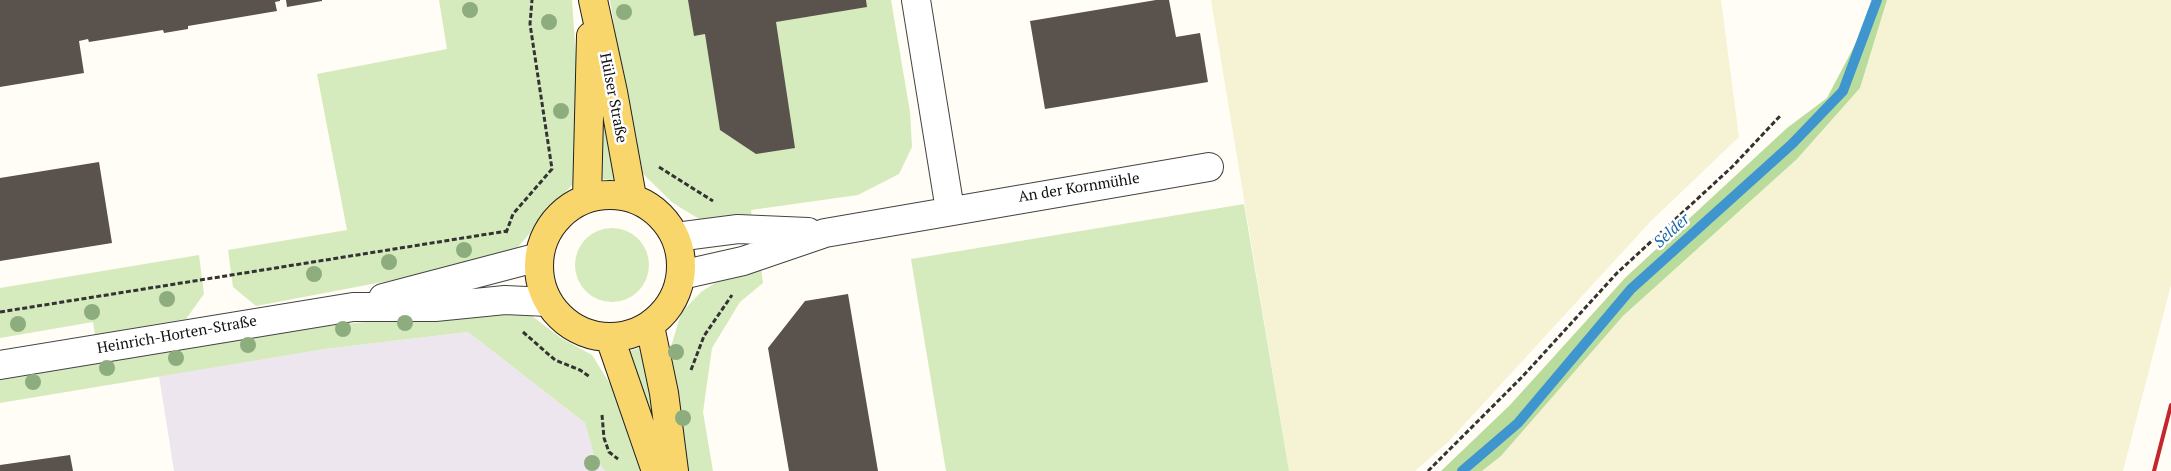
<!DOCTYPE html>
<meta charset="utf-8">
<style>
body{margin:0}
canvas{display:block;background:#fffdf5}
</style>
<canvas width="2171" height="471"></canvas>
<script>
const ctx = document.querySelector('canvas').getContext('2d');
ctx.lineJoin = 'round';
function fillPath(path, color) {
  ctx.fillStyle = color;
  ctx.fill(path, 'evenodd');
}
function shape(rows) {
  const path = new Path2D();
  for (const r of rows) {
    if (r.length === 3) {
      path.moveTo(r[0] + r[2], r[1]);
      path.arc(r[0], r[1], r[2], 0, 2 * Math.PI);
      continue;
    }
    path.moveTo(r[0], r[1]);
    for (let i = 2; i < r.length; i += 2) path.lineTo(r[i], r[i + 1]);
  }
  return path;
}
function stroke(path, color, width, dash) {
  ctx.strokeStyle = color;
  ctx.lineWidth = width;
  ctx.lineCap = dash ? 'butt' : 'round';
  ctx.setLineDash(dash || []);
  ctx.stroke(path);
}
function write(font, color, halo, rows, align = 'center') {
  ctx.font = font + ' "PT Serif",serif';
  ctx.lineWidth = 5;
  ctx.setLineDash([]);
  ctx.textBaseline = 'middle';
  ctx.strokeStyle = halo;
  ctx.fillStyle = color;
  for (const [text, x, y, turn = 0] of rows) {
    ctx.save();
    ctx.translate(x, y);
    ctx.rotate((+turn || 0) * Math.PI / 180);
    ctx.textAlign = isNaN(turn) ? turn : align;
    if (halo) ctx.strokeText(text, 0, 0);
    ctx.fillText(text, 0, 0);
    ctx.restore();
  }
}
const industrial = shape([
 [468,332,585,423,594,456,605,471,174,471,159,376,325,349]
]);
const farmland = shape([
 [1211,0,1721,0,1739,137,1651,221,1448,442,1415,471,1289,471],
 [1887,0,2171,0,2171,285,2123,471,1482,471,1501,456,1623,316,1797,159,1860,88]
]);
const green = shape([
 [439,0,572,0,582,145,578,178,517,248,488,262,256,306,233,287,228,250,347,230,317,74,447,49],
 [610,0,891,0,910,112,912,147,899,174,858,195,751,210,752,220,704,222,673,203,643,174,632,143],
 [603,111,615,178,614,180,600,179],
 [1244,204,1289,471,946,471,911,259],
 [612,265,37],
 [199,255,204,294,186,319,95,335,93,322,0,338,0,288],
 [761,267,763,283,740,302,712,348,703,412,713,471,686,471,668,357,681,313,701,292,723,278],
 [500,308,532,316,561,338,592,355,617,395,641,471,605,471,594,456,585,423,468,332,325,349,0,403,0,379,316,327],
 [642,347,658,438,627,352]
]);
const forest = shape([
 [1874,0,1887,0,1860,88,1797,159,1623,316,1501,456,1482,471,1441,471,1510,405,1625,278,1787,128,1827,98,1869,18]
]);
const stream = shape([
 [1462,471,1518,423,1631,289,1792,144,1843,91,1877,0]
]);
const building = shape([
 [0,0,280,0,280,1,275,2,277,11,188,26,188,29,164,33,163,30,89,42,88,39,79,41,84,73,0,87],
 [286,0,322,0,322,1,287,7],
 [688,0,866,0,867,7,776,22,795,148,756,154,720,130,705,34,694,36],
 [1156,0,1169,0,1176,37,1200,33,1208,82,1045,109,1030,21],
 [99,162,112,243,0,261,0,178],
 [848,294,878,471,789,471,768,348,805,301],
 [70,455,73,471,0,471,0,465]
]);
const path = shape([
 [659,167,713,201],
 [506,233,513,214,552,169,530,24,532,0],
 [0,312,507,231],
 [523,332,555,360,580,370,590,377],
 [691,370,704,336,732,295],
 [602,415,604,438,609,452,618,459],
 [1428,471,1523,376,1617,273,1733,166,1780,116]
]);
const minor = shape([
 [916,0,950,210],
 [676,237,738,229,808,232],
 [681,275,743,261,825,233,1209,167],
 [383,298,539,257],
 [0,365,353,307,435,307,505,300,548,302]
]);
const major = shape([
 [593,0,613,92,632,197],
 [610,266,71],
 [587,198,591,36],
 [650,326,664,393,674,471],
 [610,338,656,471]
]);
const rail = shape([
 [2154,471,2171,405]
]);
const trees = [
 [470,10],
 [624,12],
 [549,22],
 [561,111],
 [464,250],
 [389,262],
 [314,274],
 [167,299],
 [92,312],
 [405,323],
 [18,324],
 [343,329],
 [248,345],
 [676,352],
 [176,358],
 [107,368],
 [33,382],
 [683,418],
 [592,463]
];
const streetNames = [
 ["Hülser Straße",613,98,79],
 ["An der Kornmühle",1079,188,-9],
 ["Heinrich-Horten-Straße",177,335,-10]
];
const waterNames = [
 ["Selder",1672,231,-42]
];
fillPath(industrial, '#eee6ef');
fillPath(farmland, '#f6f3d4');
fillPath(green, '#d5ebbd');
fillPath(forest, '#b9dc9c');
stroke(stream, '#3f96cf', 10);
fillPath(building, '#5a524d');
stroke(minor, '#444', 30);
stroke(major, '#222', 30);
stroke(path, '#333', 3, [5, 2.5]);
stroke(minor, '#fff', 28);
stroke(major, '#f9d66b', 28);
stroke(rail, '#c4262e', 4);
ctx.fillStyle = '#8dad7f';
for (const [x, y] of trees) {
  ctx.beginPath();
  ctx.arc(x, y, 8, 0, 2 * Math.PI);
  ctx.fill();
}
write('15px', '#111', '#fff', streetNames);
write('italic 16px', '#1768a6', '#fff', waterNames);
</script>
